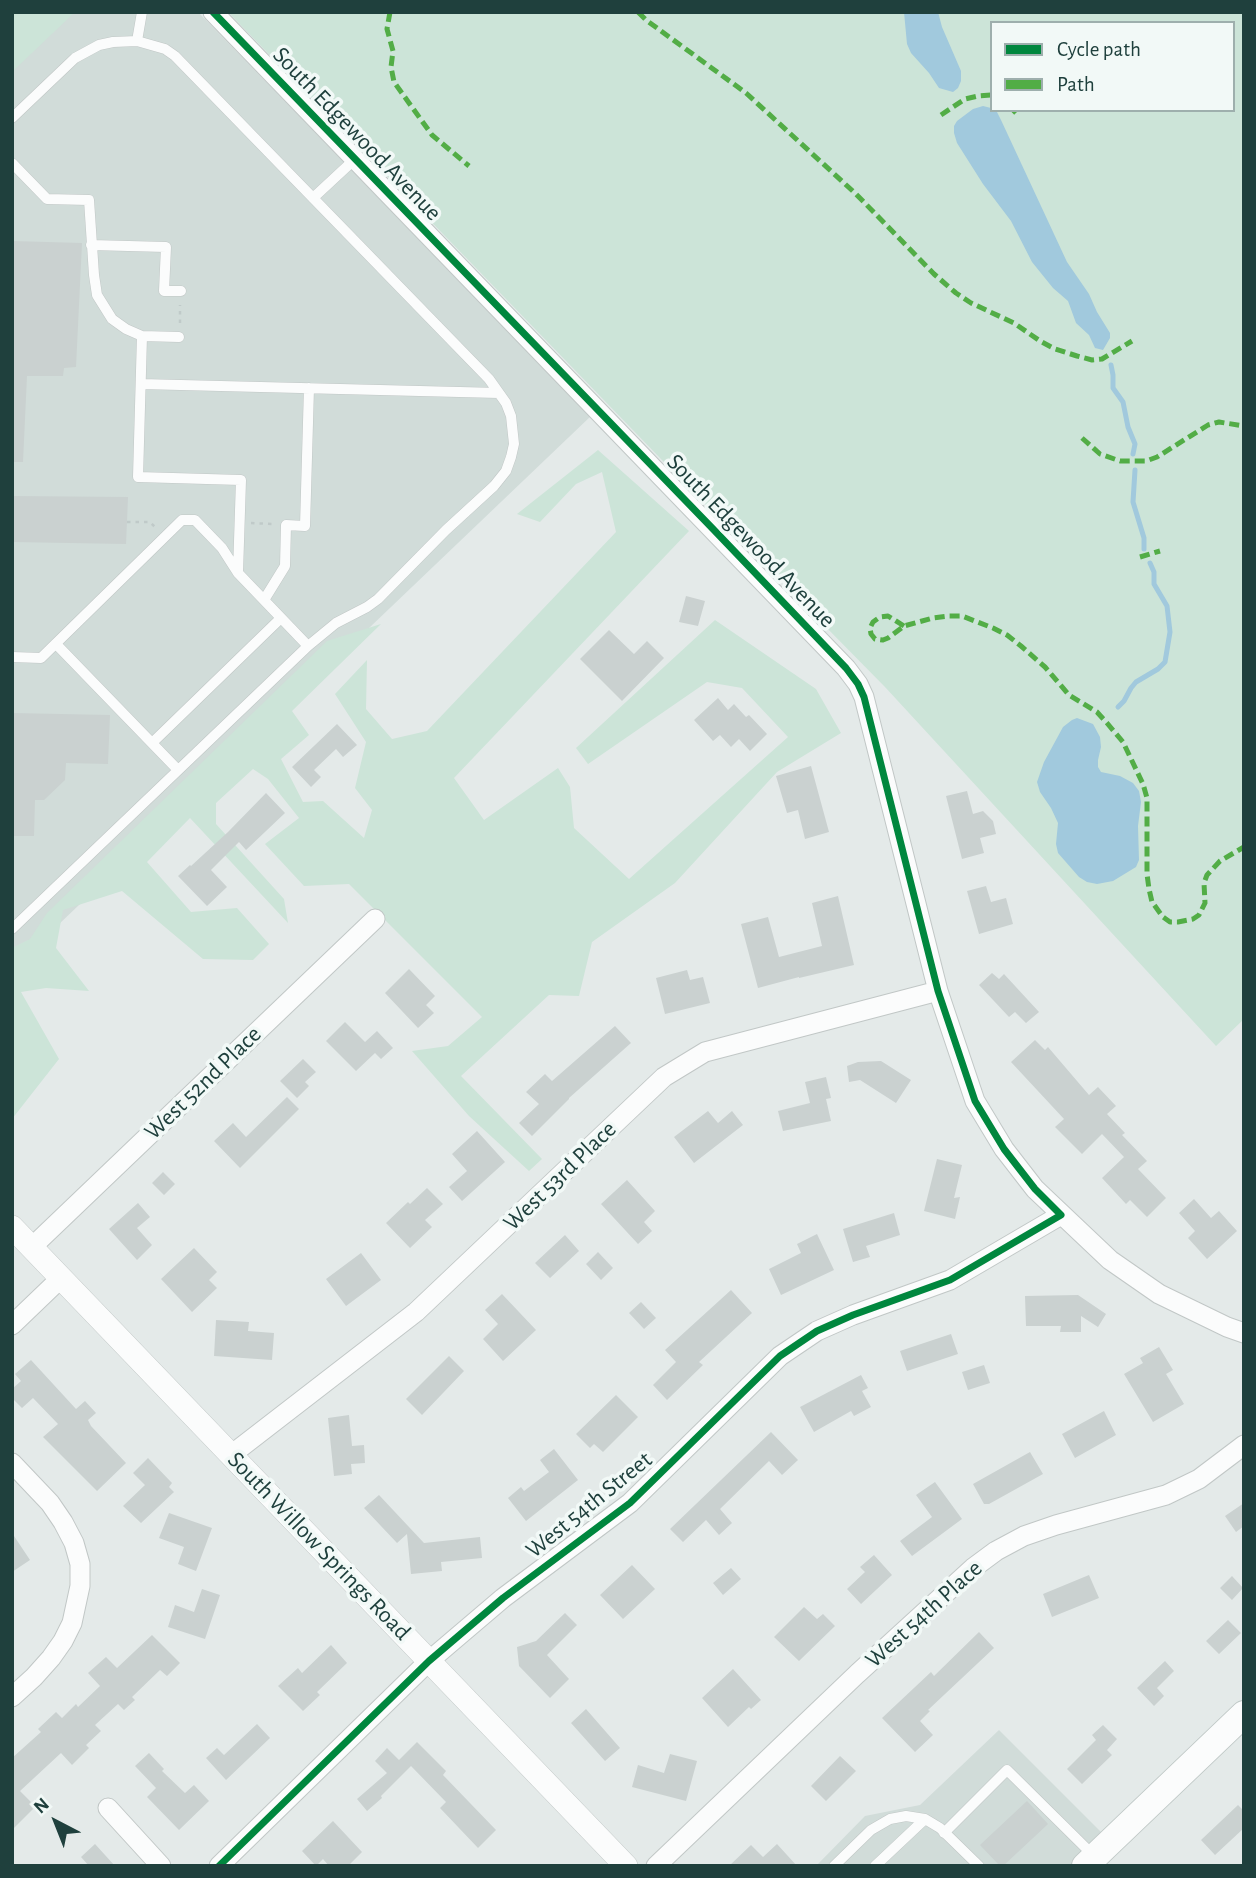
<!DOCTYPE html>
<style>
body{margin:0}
#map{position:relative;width:1256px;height:1878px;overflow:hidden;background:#e4eae9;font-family:"Alegreya Sans",sans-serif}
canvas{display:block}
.frame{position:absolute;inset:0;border:14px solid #1f403d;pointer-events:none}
.legend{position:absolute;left:990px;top:21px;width:245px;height:91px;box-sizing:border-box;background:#f2f9f7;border:2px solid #9eafad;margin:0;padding:9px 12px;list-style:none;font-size:21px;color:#1f403d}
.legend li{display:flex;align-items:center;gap:14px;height:35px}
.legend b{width:35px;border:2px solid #9eafad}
.north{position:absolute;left:21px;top:1787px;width:70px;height:70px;-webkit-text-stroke:5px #f2f9f7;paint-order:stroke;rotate:318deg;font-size:19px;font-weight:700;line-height:28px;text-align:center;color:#1f403d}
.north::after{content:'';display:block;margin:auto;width:24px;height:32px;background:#1f403d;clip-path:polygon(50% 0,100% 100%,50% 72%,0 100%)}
</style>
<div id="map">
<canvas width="1256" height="1878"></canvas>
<div class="frame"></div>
<ul class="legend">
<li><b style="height:9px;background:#00873e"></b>Cycle path</li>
<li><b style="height:9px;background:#52ad46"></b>Path</li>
</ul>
<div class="north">N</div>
</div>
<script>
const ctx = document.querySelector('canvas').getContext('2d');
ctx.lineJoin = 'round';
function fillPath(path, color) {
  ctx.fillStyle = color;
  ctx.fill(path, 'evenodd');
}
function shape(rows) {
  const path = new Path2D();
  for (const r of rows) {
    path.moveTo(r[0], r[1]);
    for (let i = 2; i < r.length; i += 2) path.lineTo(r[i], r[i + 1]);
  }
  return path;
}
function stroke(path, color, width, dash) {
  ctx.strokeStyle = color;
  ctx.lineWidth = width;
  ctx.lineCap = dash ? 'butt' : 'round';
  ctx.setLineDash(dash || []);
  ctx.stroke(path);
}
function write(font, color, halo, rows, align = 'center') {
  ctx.font = font + ' "Alegreya Sans",sans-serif';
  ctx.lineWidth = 7;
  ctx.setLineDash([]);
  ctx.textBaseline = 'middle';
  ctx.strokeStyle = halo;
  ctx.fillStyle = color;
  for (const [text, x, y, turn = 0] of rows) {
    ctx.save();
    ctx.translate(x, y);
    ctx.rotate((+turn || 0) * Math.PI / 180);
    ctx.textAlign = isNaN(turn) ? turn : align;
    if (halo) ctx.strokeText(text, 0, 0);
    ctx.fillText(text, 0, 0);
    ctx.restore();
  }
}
const built = shape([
 [12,12,198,12,591,416,12,969],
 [999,1730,1106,1837,1076,1866,816,1866,865,1816,920,1805]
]);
const green = shape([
 [12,12,75,12,12,72],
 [228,12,1244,12,1244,1019,1216,1046,885,687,690,489],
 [992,23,1233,23,1233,110,992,110],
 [598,450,689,531,454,778,484,820,558,768,570,787,574,828,629,879,788,737,742,688,707,682,588,764,576,748,715,620,816,689,841,733,777,772,675,883,592,942,579,996,549,995,461,1076,542,1159,529,1171,469,1116,412,1051,448,1046,482,1017,349,884,304,886,265,844,299,818,268,779,253,769,216,803,216,824,284,899,288,923,190,818,147,862,191,912,237,908,269,944,253,960,203,959,122,891,63,910,56,948,89,991,46,988,21,992,59,1059,12,1119,12,948,30,939,47,913,327,641,381,624,292,711,309,735,281,759,303,802,323,801,364,838,372,810,355,788,366,742,335,694,367,660,366,709,392,739,427,731,616,532,602,472,576,484,540,522,517,514]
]);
const water = shape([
 [904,12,938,12,942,27,961,71,961,81,958,88,953,92,939,88,929,73,911,53,907,44],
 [983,106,991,108,992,110,997,112,1001,120,1067,262,1089,294,1097,312,1110,333,1110,338,1103,350,1095,348,1089,335,1076,323,1068,301,1053,288,1032,262,1011,221,983,184,957,143,954,133,954,126,957,121,973,109],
 [1077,718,1093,724,1100,737,1101,747,1098,760,1098,767,1101,772,1120,776,1133,783,1139,791,1141,802,1138,826,1139,860,1136,867,1113,881,1097,884,1087,882,1079,877,1058,853,1056,844,1058,823,1051,808,1040,792,1037,782,1044,762,1063,727,1072,720]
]);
const stream = shape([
 [1111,365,1113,375,1113,388,1123,402,1128,427,1135,444,1133,454],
 [1135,470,1133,502,1144,538,1144,549],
 [1118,707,1124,701,1131,688,1136,682,1158,669,1165,662,1170,632,1167,606,1154,584,1154,572,1150,563]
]);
const building = shape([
 [12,241,82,243,76,367,64,368,63,376,27,376,23,462,12,462],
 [12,496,128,497,126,544,12,542],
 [686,596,705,601,698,626,679,622],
 [609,630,634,654,647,641,664,658,622,701,580,659],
 [718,698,728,710,734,704,746,717,749,715,767,734,750,751,739,739,731,747,720,735,713,741,694,720],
 [12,713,110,715,108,764,66,763,65,780,44,800,35,800,34,836,12,836],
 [337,724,357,745,343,757,336,749,314,770,321,777,311,787,292,767],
 [811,766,829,832,805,839,798,810,787,813,776,776],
 [967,791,973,814,983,811,993,821,996,834,980,838,984,853,962,859,946,796],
 [266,793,285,813,246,850,239,842,211,870,227,887,207,906,178,876,190,865,191,866,228,832],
 [986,886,991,902,1006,898,1013,924,979,934,967,891],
 [838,896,854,965,799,978,799,977,758,988,741,924,768,917,779,957,822,946,812,903],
 [409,969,435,996,426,1005,434,1013,418,1028,385,993],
 [687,970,690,980,703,977,710,1003,665,1014,656,978],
 [992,973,999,979,1004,974,1039,1012,1026,1023,1015,1012,1009,1017,979,985],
 [345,1022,365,1042,377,1031,393,1048,381,1059,375,1053,356,1071,326,1041],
 [615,1026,631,1043,569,1098,569,1099,532,1136,519,1123,539,1104,526,1092,545,1074,552,1081],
 [1035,1040,1045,1050,1048,1047,1089,1095,1098,1087,1116,1106,1107,1114,1125,1133,1122,1135,1147,1161,1138,1169,1166,1198,1147,1217,1130,1200,1126,1204,1102,1178,1124,1157,1102,1134,1082,1154,1055,1127,1064,1119,1011,1062],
 [303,1059,316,1072,305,1082,309,1086,297,1098,280,1081],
 [881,1061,911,1080,896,1103,860,1080,849,1082,847,1066,858,1062],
 [826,1077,831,1098,826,1099,831,1121,783,1131,778,1111,810,1103,805,1082],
 [287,1097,299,1109,240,1168,214,1141,233,1123,246,1137],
 [708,1111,718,1123,732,1111,743,1125,694,1163,674,1137],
 [477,1131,505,1162,462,1201,449,1187,467,1171,452,1154],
 [937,1159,962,1165,954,1198,960,1197,955,1219,924,1211],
 [163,1172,175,1184,164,1195,152,1183],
 [627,1180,655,1211,644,1222,652,1231,638,1244,601,1204],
 [427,1188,443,1204,425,1220,432,1227,410,1248,386,1223,408,1202,410,1204],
 [1194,1199,1211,1218,1219,1211,1237,1231,1207,1259,1188,1238,1195,1231,1179,1213],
 [138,1203,150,1217,137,1228,152,1245,137,1260,109,1229],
 [894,1213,900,1235,866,1246,870,1257,853,1262,843,1229],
 [817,1234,834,1270,781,1295,769,1269,801,1253,797,1244],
 [565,1235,579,1251,550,1278,535,1263],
 [194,1248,217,1272,209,1280,217,1288,192,1312,161,1279],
 [598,1252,613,1268,601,1280,586,1264],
 [361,1253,381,1280,346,1306,326,1279],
 [731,1290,752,1313,699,1362,703,1365,667,1400,653,1385,676,1362,665,1350],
 [502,1294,536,1330,503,1361,483,1339,498,1324,485,1310],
 [1078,1295,1106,1314,1098,1327,1081,1316,1081,1332,1060,1332,1061,1326,1026,1326,1025,1296],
 [641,1302,656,1318,644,1329,629,1313],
 [216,1320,249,1322,248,1331,274,1333,272,1360,214,1356],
 [951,1334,958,1354,907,1371,900,1351],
 [1159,1347,1173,1370,1166,1374,1184,1404,1153,1422,1124,1374,1143,1363,1140,1358],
 [449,1356,464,1371,422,1415,406,1399],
 [31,1360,76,1409,85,1401,96,1413,88,1420,91,1426,126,1463,97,1491,43,1437,58,1424,33,1398,22,1408,12,1398,12,1389,21,1381,15,1374],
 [984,1365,990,1383,968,1390,962,1372],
 [861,1375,868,1388,862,1391,871,1407,854,1416,851,1411,814,1432,800,1407],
 [616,1395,638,1417,603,1452,594,1444,590,1448,576,1434],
 [1104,1411,1116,1435,1075,1458,1062,1434],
 [349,1415,352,1446,364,1445,365,1463,351,1464,352,1474,334,1476,328,1418],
 [771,1432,798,1460,782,1475,769,1461,720,1509,732,1523,719,1535,706,1520,683,1542,670,1529],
 [554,1449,578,1480,526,1521,508,1498,521,1487,524,1491,549,1472,540,1460],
 [1030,1452,1043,1474,989,1504,984,1504,973,1484],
 [148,1458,172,1483,169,1487,174,1492,141,1523,123,1506,145,1485,133,1473],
 [935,1482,962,1519,912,1556,900,1541,932,1517,916,1495],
 [379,1495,424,1543,480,1537,482,1558,441,1562,442,1571,411,1574,407,1534,397,1543,364,1508],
 [1244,1503,1244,1526,1236,1532,1225,1516],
 [169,1513,212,1528,196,1571,178,1564,184,1547,159,1538],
 [12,1533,30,1560,12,1572],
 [874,1555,892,1575,861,1604,847,1589,865,1572,860,1567],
 [632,1565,655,1589,623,1619,600,1595],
 [731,1568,741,1579,723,1595,713,1583],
 [1089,1575,1099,1598,1052,1617,1043,1594],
 [1232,1576,1243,1588,1232,1600,1220,1588],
 [202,1589,220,1595,205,1639,168,1627,175,1605,194,1612],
 [804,1607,817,1619,823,1614,835,1626,799,1661,774,1637],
 [565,1613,577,1625,547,1655,569,1679,550,1698,519,1666,517,1647,536,1641],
 [1228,1620,1241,1633,1219,1654,1206,1641],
 [979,1632,994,1648,928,1710,930,1711,920,1721,933,1735,915,1752,882,1718,931,1672,934,1676],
 [152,1635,180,1663,167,1676,160,1670,132,1697,135,1700,124,1710,118,1704,95,1725,101,1731,86,1745,89,1748,72,1765,61,1753,20,1791,31,1802,29,1804,33,1809,12,1830,12,1758,41,1732,38,1729,56,1712,62,1718,76,1704,78,1707,100,1686,88,1673,106,1657,117,1668],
 [331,1645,347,1663,317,1692,320,1695,303,1711,278,1686,298,1668,302,1673],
 [1165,1661,1174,1671,1157,1688,1164,1696,1154,1706,1137,1688],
 [733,1669,761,1700,751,1709,749,1707,728,1727,702,1698],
 [586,1709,620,1748,605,1761,571,1723],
 [257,1724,270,1738,226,1780,206,1758,217,1748,224,1755],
 [1103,1725,1117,1739,1107,1750,1112,1755,1082,1784,1067,1769,1096,1740,1092,1735],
 [417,1742,446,1771,443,1775,496,1830,478,1848,440,1808,446,1802,411,1766,381,1796,382,1798,367,1811,357,1799,387,1773,375,1761,387,1748,399,1760],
 [149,1753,164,1769,162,1771,185,1793,194,1785,209,1801,179,1830,147,1797,156,1788,135,1766],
 [670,1754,697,1761,686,1801,632,1787,638,1765,664,1773],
 [840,1756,856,1771,826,1801,811,1786],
 [1027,1801,1048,1824,1003,1866,1000,1866,980,1845],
 [1238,1805,1244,1811,1244,1828,1215,1855,1201,1840],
 [333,1821,362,1852,348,1866,329,1866,323,1859,316,1866,302,1851],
 [95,1844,115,1866,89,1866,81,1857],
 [777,1844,797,1866,729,1866,751,1845,763,1857]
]);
const path = shape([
 [180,323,180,305],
 [127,522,150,522,156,528],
 [251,523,272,524]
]);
const service = shape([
 [137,41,142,12],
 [12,118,75,58,99,45,113,42,137,41,165,49,175,56,489,379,506,403,511,416,514,444,511,457,506,471,494,486,446,530,378,599,367,607,336,623,308,646,12,929],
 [12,163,47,199,89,200,94,275,97,295,112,319,126,329,142,336],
 [313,198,355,159],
 [91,245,166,247,164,291,181,291],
 [179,337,142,336,138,477,241,480,238,572],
 [141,384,499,393],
 [264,600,285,566,286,525,305,526,309,388],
 [56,644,178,770],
 [12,657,41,658,182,520,195,520,222,548,238,573,308,646],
 [152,743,281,618],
 [944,1833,1007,1770,1093,1855],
 [834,1866,871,1830,890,1819,906,1816,925,1819,940,1828,979,1866],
 [875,1866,925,1819]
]);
const minor = shape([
 [213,12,846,668,858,684,864,697,938,991,975,1101,1004,1149,1035,1189,1110,1260,1159,1294,1227,1327,1244,1333],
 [32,1247,375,919],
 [12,1325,61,1278],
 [231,1455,416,1312,664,1077,705,1052,938,991],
 [12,1463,50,1503,63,1522,74,1543,80,1564,80,1586,72,1623,63,1641,51,1658,34,1677,12,1697],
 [108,1808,161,1866],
 [219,1866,429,1661,503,1598,630,1503,780,1356,817,1331,853,1315,950,1280,1061,1215],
 [656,1866,857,1674,973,1568,996,1551,1024,1536,1056,1525,1166,1495,1199,1479,1244,1445]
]);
const tertiary = shape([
 [12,1227,626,1866]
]);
const secondary = shape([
 [1085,1866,1244,1714]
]);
const quiet = shape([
 [390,12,387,29,393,51,391,67,394,82,432,135,469,166],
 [638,12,646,20,746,93,856,194,934,274,956,293,971,303,1014,323,1040,341,1055,349,1077,356,1092,360,1102,359,1132,341],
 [1013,110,1016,113],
 [941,115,965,99,978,96,992,95],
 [1082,438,1100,454,1120,461,1146,461,1157,457,1208,425,1219,422,1244,426],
 [1140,557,1160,551],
 [904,626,888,616,880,617,873,622,870,628,871,634,875,639,883,640,888,638,904,626,933,618,949,616,962,616,993,628,1007,635,1021,646,1045,667,1069,695,1097,712,1107,723,1123,742,1143,784,1147,798,1147,874,1149,889,1152,902,1163,917,1170,922,1178,922,1193,919,1199,915,1205,903,1204,883,1207,875,1220,861,1244,847]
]);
const cycleway = shape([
 [213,12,714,530,846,668,858,684,864,697,938,991,975,1101,1004,1149,1035,1189,1061,1215,950,1280,853,1315,817,1331,780,1356,630,1503,503,1598,429,1661,219,1866]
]);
const streetNames = [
 ["South Edgewood Avenue",357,134,46],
 ["South Edgewood Avenue",751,541,46],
 ["West 52nd Place",203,1083,-44],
 ["West 53rd Place",560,1176,-44],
 ["West 54th Street",589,1505,-39],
 ["South Willow Springs Road",319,1546,46],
 ["West 54th Place",924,1614,-42]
];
fillPath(built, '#d1dcd9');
fillPath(green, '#cce4d8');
fillPath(water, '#a1c9dd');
stroke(stream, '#a1c9dd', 5);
fillPath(building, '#cad1d0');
stroke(service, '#c1c7c6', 11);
stroke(minor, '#c1c7c6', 21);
stroke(tertiary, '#c1c7c6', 24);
stroke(secondary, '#bfc8c6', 28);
stroke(path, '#c0cac9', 2.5, [3.5, 5]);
stroke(service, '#fbfcfc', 10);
stroke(minor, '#fbfcfc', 19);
stroke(tertiary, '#fbfcfc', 23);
stroke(secondary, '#fbfcfc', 26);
stroke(quiet, '#52ad46', 5, [10, 5]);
stroke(cycleway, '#00873e', 7);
write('24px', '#1f403d', '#f2f9f7', streetNames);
</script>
